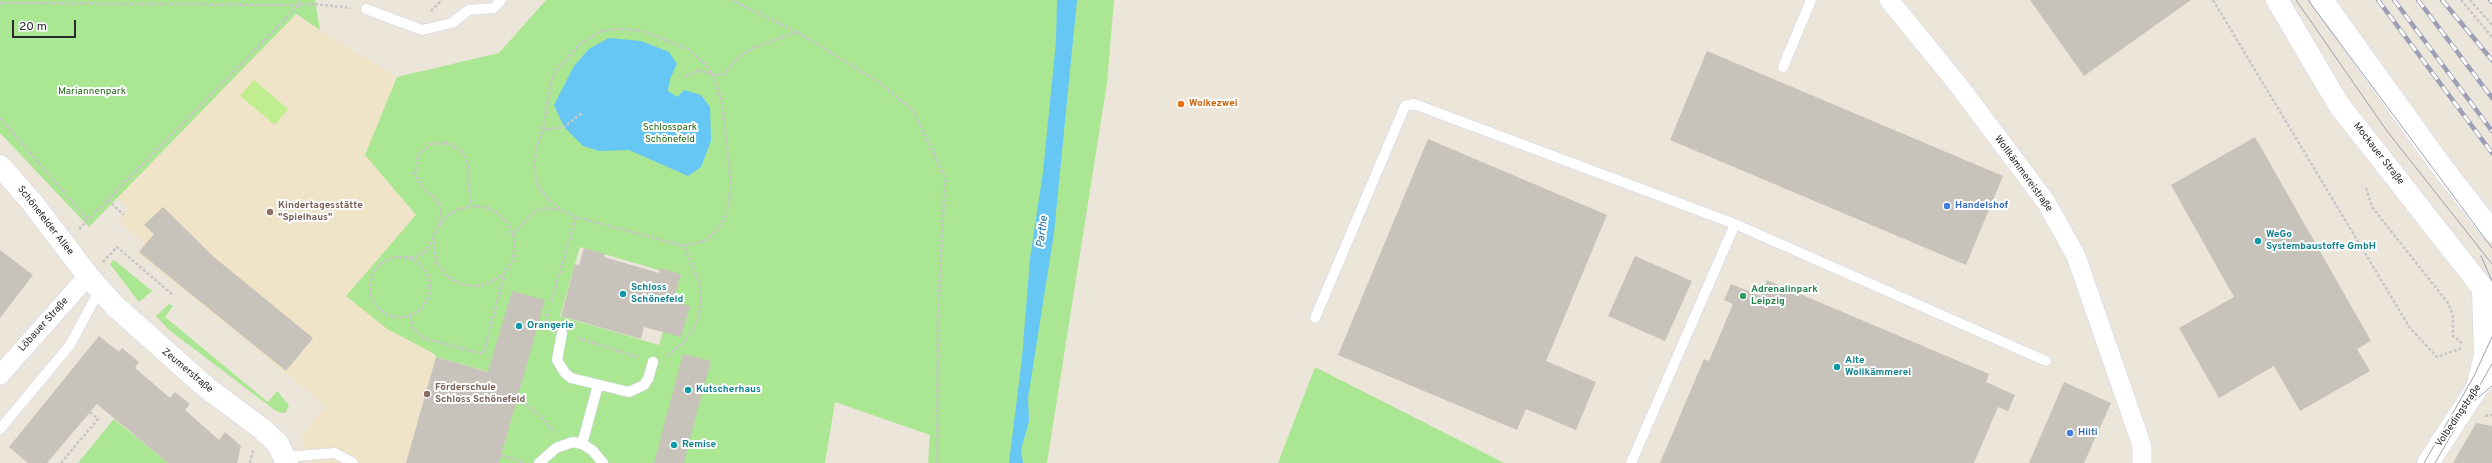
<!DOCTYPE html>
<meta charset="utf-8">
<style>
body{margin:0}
#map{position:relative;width:2492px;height:463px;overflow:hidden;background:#ece5da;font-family:Overpass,sans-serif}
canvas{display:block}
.scale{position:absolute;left:12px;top:20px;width:64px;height:18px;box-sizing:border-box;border:2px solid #292929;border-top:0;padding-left:5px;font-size:12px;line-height:14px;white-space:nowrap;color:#292929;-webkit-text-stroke:3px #fff;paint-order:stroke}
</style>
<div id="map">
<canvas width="2492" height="463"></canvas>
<div class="scale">20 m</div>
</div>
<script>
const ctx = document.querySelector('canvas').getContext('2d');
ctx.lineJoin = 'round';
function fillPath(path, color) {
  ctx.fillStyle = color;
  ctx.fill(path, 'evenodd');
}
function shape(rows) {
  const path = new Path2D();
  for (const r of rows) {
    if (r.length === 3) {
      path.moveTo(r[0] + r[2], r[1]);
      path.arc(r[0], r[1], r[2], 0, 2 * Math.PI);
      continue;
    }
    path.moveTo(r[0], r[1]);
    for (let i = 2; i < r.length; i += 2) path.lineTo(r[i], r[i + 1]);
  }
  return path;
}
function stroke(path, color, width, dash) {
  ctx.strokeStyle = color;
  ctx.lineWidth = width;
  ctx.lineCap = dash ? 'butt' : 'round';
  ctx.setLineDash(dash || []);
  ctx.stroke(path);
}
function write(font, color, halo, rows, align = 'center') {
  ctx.font = font + ' Overpass,sans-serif';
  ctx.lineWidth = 4;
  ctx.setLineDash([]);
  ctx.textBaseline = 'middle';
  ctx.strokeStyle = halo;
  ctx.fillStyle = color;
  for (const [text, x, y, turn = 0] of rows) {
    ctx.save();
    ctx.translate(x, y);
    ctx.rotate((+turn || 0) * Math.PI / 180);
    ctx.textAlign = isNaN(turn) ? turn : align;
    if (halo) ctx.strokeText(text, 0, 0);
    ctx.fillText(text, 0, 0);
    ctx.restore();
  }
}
const education = shape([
 [295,15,397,77,365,155,416,215,433,353,436,357,522,381,499,463,311,463,301,437,326,406,137,253,144,244,119,221,129,209,118,198]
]);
const green = shape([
 [0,0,315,0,320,30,296,14,89,227,0,133],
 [546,0,1114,0,1107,83,1047,463,928,463,930,435,835,402,825,463,499,463,522,381,436,357,433,353,387,329,346,296,416,215,365,155,397,77,499,53],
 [580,247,679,276,659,345,560,316],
 [114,260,152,291,139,302,110,264],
 [169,304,173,306,165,317,268,402,277,391,289,405,286,412,282,413,276,411,169,330,156,316],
 [1315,367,1504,463,1278,463],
 [114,419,168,463,78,463]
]);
const pitch = shape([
 [254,80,288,109,275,125,240,96]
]);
const water = shape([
 [1057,0,1077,0,1054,233,1028,398,1029,421,1021,450,1023,463,1009,463,1022,358,1030,259,1043,172,1056,42],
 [609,38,641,41,669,52,677,64,670,79,668,91,677,97,684,90,701,95,710,107,711,141,701,167,688,176,629,150,599,151,583,146,564,127,554,105,574,66,589,49]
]);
const building = shape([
 [2030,0,2191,0,2084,76],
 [1707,51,2003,176,1966,265,1670,140],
 [2255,137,2371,341,2357,349,2370,371,2300,411,2274,366,2219,398,2179,328,2234,297,2171,185],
 [1428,139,1607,215,1546,361,1596,382,1576,430,1526,409,1517,430,1338,355],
 [163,207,215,258,313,338,286,371,139,252,154,234,144,225],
 [584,248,605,254,604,257,659,273,660,268,681,274,673,301,690,306,681,337,644,327,641,339,561,316,575,264,579,265],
 [0,250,33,275,0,318],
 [1635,256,1692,281,1665,341,1608,316],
 [1767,280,1989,374,1986,382,2015,395,2008,411,1998,407,1974,463,1660,463,1704,359,1709,361,1733,304,1724,300,1731,284,1761,296],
 [512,291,545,300,499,463,406,463,436,357,488,372],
 [99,336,119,352,122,348,139,362,135,368,170,398,175,392,190,404,185,410,219,440,225,432,241,446,237,463,168,463,97,404,47,463,28,463,9,447],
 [683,354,711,361,693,427,684,463,654,463],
 [2064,382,2111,403,2084,463,2029,463],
 [2476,423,2492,426,2492,463,2453,463]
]);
const path = shape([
 [731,0,797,32,879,82,914,111,945,178,938,316,937,463],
 [2213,0,2410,328,2437,357,2462,348],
 [2461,0,2492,37],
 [2470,0,2492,25],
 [0,3,299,5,298,0],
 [431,11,442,0],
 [621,29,643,31,688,49,704,63,713,75,722,102,731,185,728,207,720,226,707,240,684,246,576,217,561,210,548,199,538,186,534,170,536,148,543,130,550,87,555,72,580,44,600,31,621,29],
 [685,77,699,70,713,75,724,74,739,57,753,48,797,32],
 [0,118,88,220],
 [543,130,564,127,582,113],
 [2366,188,2372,207,2448,303,2453,315,2453,336,2462,343],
 [108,200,124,215],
 [439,225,441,212,439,202,424,189,415,174,418,156,430,144,448,143,463,152,469,169,469,188,472,206],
 [79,229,299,5,314,4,351,8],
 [513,235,534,212,545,208,560,210],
 [400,287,30],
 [405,257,416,257,426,251,439,226,447,216,459,209,472,206,485,207,497,213,507,222,513,235,515,248,512,261,505,273,493,281,481,286,469,286,456,282,445,275,438,264,434,251,435,238],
 [103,262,117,247,173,295],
 [551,302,576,217],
 [410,316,413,328,423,338,483,354,505,273],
 [548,328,544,327,549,310],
 [578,338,638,357],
 [667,356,683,343,693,330,699,315,701,300,700,284,684,246],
 [517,399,534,410,555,432],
 [2485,416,2492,415],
 [501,455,524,462],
 [61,463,98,419,90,412],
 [250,463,253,450]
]);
const lane = shape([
 [366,9,422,30,452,23,469,10,494,8,501,0],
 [1783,67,1811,0],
 [1315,318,1405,106,1414,104,1735,224],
 [562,333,557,360,565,373,571,378,629,392,644,385,648,379,653,362],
 [0,429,70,345,100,289],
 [582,444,598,385],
 [285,457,335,453,353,463],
 [539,463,556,448,573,442,582,444,592,450,603,463],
 [1631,463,1735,224,2046,361]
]);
const street = shape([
 [1889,0,1956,82,2046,202,2076,256,2142,446,2142,463],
 [0,375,88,276]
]);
const secondary = shape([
 [2277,0,2339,105,2492,300],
 [2322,0,2441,166,2492,231],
 [0,166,31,201,88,276,115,306,207,388,261,428,278,444,287,463],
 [2477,387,2485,356,2483,289],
 [2428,463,2477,388,2492,371]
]);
const tram = shape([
 [2296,0,2387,131,2492,264],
 [2308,0,2492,248],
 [2481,256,2492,281],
 [2474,401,2492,386],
 [2424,463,2474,376,2492,337],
 [2435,463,2492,364]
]);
const rail = shape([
 [2378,0,2492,153],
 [2394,0,2492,131],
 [2418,0,2492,98],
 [2442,0,2492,60],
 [2490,0,2492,2]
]);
const markers = [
 [1181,104,4,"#e8710a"],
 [1947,206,4,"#3f7fe0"],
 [270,212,4,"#8d6e63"],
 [2258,241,4,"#0f9aa8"],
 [623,294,4,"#0f9aa8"],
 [1743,296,4,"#2e9e5b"],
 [519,326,4,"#0f9aa8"],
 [1837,367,4,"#0f9aa8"],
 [688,390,4,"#0f9aa8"],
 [427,394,4,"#8d6e63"],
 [2070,433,4,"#3f7fe0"],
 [674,445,4,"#0f9aa8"]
];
const parkNames = [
 ["Mariannenpark",92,92],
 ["Schlosspark",670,128],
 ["Schönefeld",670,140]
];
const foodNames = [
 ["Wolkezwei",1189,104]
];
const streetNames = [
 ["Mockauer Straße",2378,154,52],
 ["Wollkämmereistraße",2023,174,54],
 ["Schönefelder Allee",45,221,52],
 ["Löbauer Straße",44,325,-48],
 ["Zeumerstraße",187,371,40],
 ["Volbedingstraße",2459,416,-56]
];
const educationNames = [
 ["Kindertagesstätte",278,206],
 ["\"Spielhaus\"",278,218],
 ["Förderschule",435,388],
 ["Schloss Schönefeld",435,400]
];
const shopNames = [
 ["Handelshof",1955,206],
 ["Hilti",2078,433]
];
const cultureNames = [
 ["WeGo",2266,235],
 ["Systembaustoffe GmbH",2266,247],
 ["Schloss",631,288],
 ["Schönefeld",631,300],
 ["Orangerie",527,326],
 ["Alte",1845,361],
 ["Wollkämmerei",1845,373],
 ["Kutscherhaus",696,390],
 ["Remise",682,445]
];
const leisureNames = [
 ["Adrenalinpark",1751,290],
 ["Leipzig",1751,302]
];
const waterNames = [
 ["Parthe",1043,232,-83]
];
fillPath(education, '#efe4c8');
fillPath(green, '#abe693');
fillPath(pitch, '#c0ee8e');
fillPath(water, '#66c7f5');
fillPath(building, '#c7c2ba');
stroke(lane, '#cfd2e3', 11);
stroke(street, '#cfd2e3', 20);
stroke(secondary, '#cfd2e3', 23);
stroke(path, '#c7c7c7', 2.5, [3, 2]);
stroke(lane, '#fff', 10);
stroke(street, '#fff', 19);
stroke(secondary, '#fff', 22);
stroke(tram, '#9c9fb5', 1);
stroke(rail, '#9c9fb5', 4.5);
stroke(rail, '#fff', 3, [9]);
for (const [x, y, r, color] of markers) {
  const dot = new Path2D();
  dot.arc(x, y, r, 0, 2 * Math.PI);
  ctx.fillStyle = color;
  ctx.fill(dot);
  stroke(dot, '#fff', 1.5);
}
write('10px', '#226916', '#fff', parkNames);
write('bold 10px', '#c56008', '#fff', foodNames, 'left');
write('10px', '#292929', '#fff', streetNames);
write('bold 10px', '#785e54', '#fff', educationNames, 'left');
write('bold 10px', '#366cbe', '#fff', shopNames, 'left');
write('bold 10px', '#0d838f', '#fff', cultureNames, 'left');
write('bold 10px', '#27864d', '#fff', leisureNames, 'left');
write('italic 11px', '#0663a0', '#fff', waterNames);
</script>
